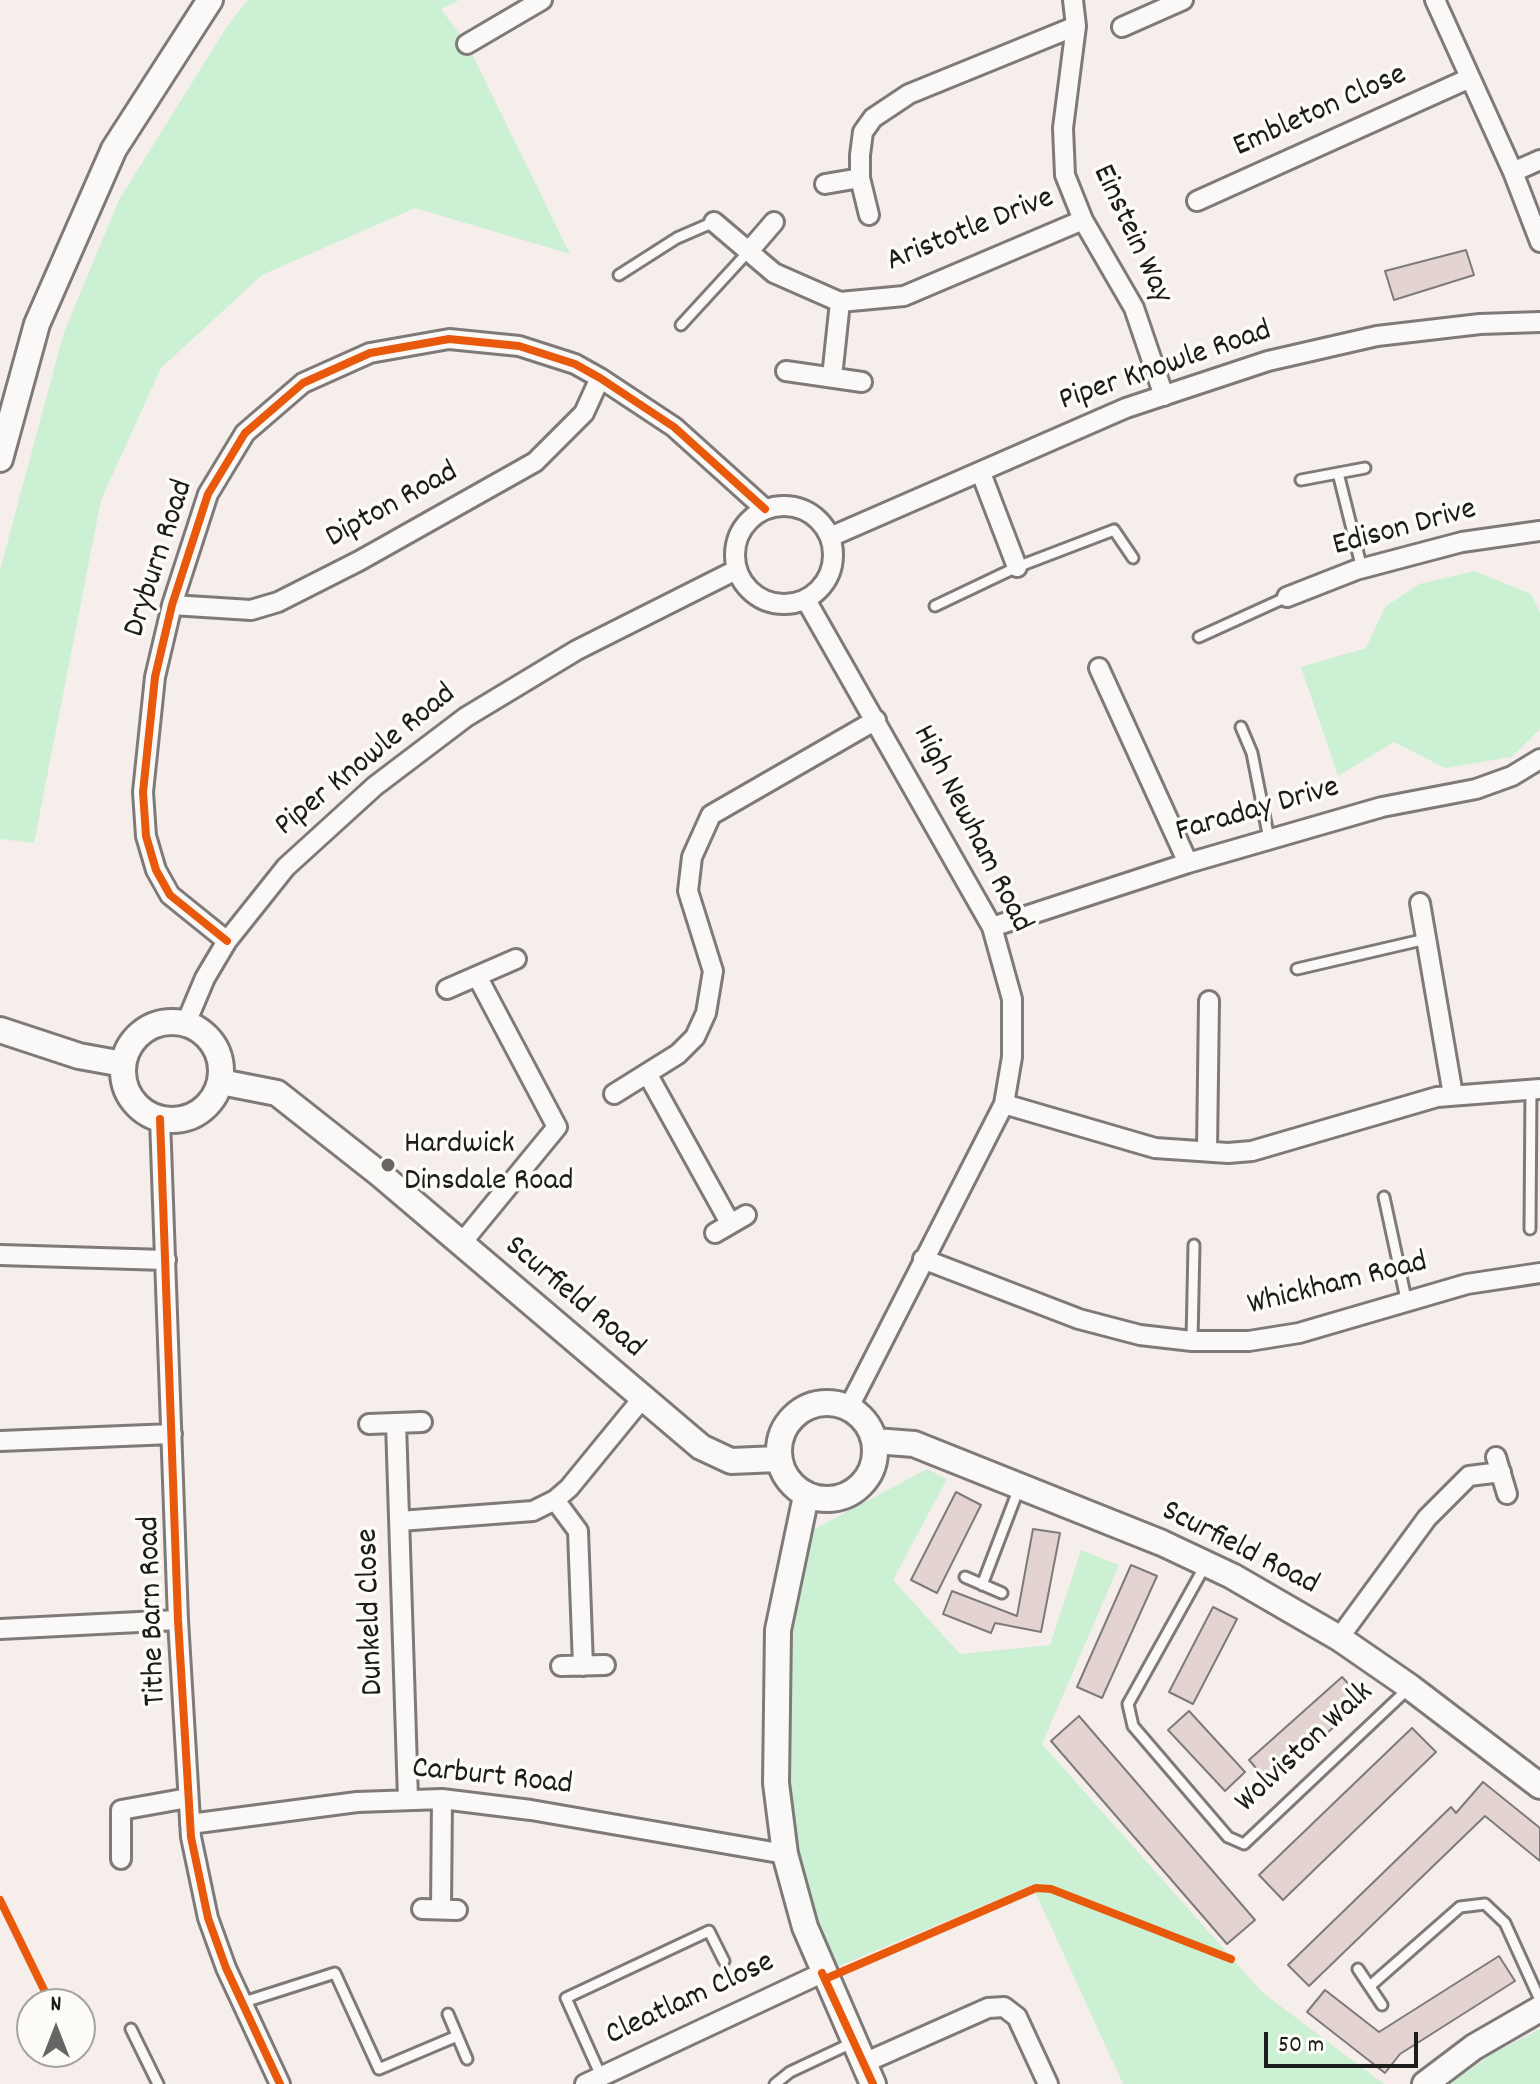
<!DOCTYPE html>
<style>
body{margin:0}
#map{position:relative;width:1540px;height:2084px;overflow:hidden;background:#f5eeeb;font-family:Dekko,sans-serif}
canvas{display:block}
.north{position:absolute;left:16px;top:1988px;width:80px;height:80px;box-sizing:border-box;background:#fdfcf7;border:2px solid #a3a29f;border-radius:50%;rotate:0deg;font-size:22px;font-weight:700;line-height:32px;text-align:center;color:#1c1c1c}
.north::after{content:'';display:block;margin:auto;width:28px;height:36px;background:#686664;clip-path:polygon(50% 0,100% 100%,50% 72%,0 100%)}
.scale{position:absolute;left:1264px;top:2032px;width:154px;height:36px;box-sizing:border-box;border:4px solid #1c1c1c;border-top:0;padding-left:10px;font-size:24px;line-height:28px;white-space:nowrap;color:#1c1c1c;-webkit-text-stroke:6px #fdfcf7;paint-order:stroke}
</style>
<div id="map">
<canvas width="1540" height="2084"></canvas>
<div class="north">N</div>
<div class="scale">50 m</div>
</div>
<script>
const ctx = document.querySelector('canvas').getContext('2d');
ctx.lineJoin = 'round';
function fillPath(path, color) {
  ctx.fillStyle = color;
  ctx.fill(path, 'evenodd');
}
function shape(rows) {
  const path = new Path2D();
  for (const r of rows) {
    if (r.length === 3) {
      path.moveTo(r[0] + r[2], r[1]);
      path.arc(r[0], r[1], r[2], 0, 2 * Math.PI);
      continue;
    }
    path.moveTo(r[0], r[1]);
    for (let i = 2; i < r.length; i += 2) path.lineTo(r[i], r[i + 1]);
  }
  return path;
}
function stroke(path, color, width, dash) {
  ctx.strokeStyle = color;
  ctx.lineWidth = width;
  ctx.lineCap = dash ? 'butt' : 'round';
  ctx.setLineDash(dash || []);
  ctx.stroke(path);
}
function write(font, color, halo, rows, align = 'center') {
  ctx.font = font + ' Dekko,sans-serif';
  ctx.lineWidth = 7;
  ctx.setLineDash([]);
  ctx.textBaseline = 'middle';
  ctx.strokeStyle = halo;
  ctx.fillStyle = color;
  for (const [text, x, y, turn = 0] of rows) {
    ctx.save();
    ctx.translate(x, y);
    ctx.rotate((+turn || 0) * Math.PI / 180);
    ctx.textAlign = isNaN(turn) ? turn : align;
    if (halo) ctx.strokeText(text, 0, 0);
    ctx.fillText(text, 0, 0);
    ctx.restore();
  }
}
const green = shape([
 [248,0,459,0,441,9,467,44,570,254,415,208,262,275,161,368,101,500,34,843,0,839,0,570,64,332,119,200,228,25],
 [1475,571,1531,594,1540,613,1540,729,1512,757,1445,768,1394,742,1338,776,1301,667,1366,648,1385,607,1419,584],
 [927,1469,947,1479,893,1580,960,1654,1050,1645,1081,1550,1119,1565,1042,1744,1263,1993,1384,2084,1123,2084,1032,1885,832,1969,802,1882,779,1782,789,1612,803,1535],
 [1540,2029,1540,2084,1450,2084,1490,2055]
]);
const building = shape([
 [1466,250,1474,275,1394,300,1385,271,1466,250],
 [956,1492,981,1505,937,1593,911,1580,956,1492],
 [1033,1529,1060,1533,1041,1632,995,1623,991,1633,943,1614,952,1591,1017,1616,1033,1529],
 [1131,1565,1157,1576,1102,1698,1077,1687,1131,1565],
 [1213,1607,1237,1619,1193,1704,1169,1692,1213,1607],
 [1342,1677,1364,1700,1270,1784,1249,1760,1342,1677],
 [1189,1711,1245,1772,1225,1791,1168,1730,1189,1711],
 [1079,1716,1255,1920,1227,1944,1051,1741,1079,1716],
 [1412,1728,1436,1752,1283,1900,1259,1875,1412,1728],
 [1483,1782,1540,1828,1540,1861,1485,1816,1309,1986,1288,1965,1451,1807,1456,1813,1483,1782],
 [1499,1956,1515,1981,1400,2054,1385,2073,1307,2012,1325,1990,1379,2032,1499,1956]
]);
const service = shape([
 [619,275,677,238,714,222],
 [681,325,749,251],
 [1338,473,1362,569],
 [1301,480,1365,468],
 [935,606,1017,567,1114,530,1133,558],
 [1199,637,1287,597],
 [1241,727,1252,753,1269,839],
 [1297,969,1426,939],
 [1384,1197,1406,1299],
 [1530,1229,1531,1089],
 [1192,1341,1194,1245],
 [1206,1564,1128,1704,1133,1726,1228,1837,1244,1844,1409,1688],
 [965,1577,1002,1593],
 [982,1585,1019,1488],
 [1358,1969,1382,2005],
 [1370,1986,1460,1907,1485,1904,1505,1923,1540,2000],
 [241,2003,335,1973,379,2069,457,2036],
 [448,2014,467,2059],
 [131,2029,158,2084],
 [601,2076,566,1998,709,1931,724,1961],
 [775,2084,790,2072,854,2042]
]);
const minor = shape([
 [1073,0,1076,26,1063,128,1065,175,1083,220,1134,308,1164,396],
 [1435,0,1513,172,1540,242],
 [1122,27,1183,0],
 [467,44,542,0],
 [1513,172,1540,160],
 [825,184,860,178],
 [1197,201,1470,78],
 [869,215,860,178,860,155,863,132,873,118,909,94,1076,26],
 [714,222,774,273,840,302,904,296,1083,220],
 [749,251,774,222],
 [786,371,862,382],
 [832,377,840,302],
 [981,473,1017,567],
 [784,555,49],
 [830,537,1126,408,1268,361,1377,336,1480,324,1540,322],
 [1287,597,1356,570,1462,542,1540,531],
 [806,600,992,927,1012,999,1012,1057,1004,1104,849,1407],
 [172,605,251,610,278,602,359,561,535,462,584,413,600,378],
 [1099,668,1188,863],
 [1420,903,1453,1095],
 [992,927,1188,863,1382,807,1476,789,1512,776,1540,759],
 [227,941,170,895,156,870,146,836,143,792,155,677,172,605,208,494,245,433,303,383,370,353,449,339,519,346,575,364,600,378,674,427,765,509],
 [447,989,516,959],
 [186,1023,205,978,227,941,286,867,375,786,466,717,577,650,736,570],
 [648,1075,730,1223],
 [614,1094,678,1054,695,1037,706,1013,713,971,688,891,692,857,711,815,876,720],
 [1004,1104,1155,1148,1228,1153,1252,1151,1437,1097,1540,1089],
 [160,1119,178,1620,191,1837,208,1918,226,1968,280,2084],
 [1207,1151,1209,1001],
 [715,1233,746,1215],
 [460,1245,557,1127,477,976],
 [0,1255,166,1260],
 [923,1259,1079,1319,1140,1335,1192,1341,1249,1341,1299,1333,1467,1284,1540,1273],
 [396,1423,408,1799],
 [369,1424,422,1422],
 [0,1441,172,1434],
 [1496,1457,1507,1494],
 [555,1500,578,1531,583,1666],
 [400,1521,533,1511,555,1500,569,1488,641,1400],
 [0,1629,178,1620],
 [1339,1638,1427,1518,1469,1476,1501,1472],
 [561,1666,605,1665],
 [190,1824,357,1802,442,1799,531,1810,785,1854],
 [121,1859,121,1810,188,1798],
 [422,1909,457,1910],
 [441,1909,442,1799],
 [864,2063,988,2008,1004,2007,1017,2017,1048,2084],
 [585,2084,822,1973]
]);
const tertiary = shape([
 [0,459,37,324,114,149,210,0],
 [172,1071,49],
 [0,1030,79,1056,123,1064],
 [221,1082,277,1093,381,1175,701,1447,731,1461,778,1459],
 [827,1451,48],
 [875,1441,914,1444,1162,1543,1232,1576,1339,1638,1410,1687,1540,1786],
 [806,1496,778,1630,776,1783,785,1854,805,1927,873,2084],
 [1425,2084,1474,2047,1540,2009]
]);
const cycleway = shape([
 [227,941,170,895,156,870,146,836,143,792,155,677,172,605,208,494,245,433,303,383,370,353,449,339,519,346,575,364,600,378,674,427,765,509],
 [160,1119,178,1620,191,1837,208,1918,226,1968,280,2084],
 [0,1900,51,2004],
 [822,1973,873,2084],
 [825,1979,1036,1888,1051,1889,1231,1959]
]);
const markers = [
 [388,1165,8,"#686664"]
];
const streetNames = [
 ["Embleton Close",1321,113,-24],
 ["Aristotle Drive",971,232,-22],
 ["Einstein Way",1130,235,65],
 ["Piper Knowle Road",1166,368,-19],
 ["Dipton Road",393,507,-29],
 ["Edison Drive",1405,530,-15],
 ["Dryburn Road",161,559,-72],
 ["Piper Knowle Road",367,762,-39],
 ["Faraday Drive",1258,812,-16],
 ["High Newham Road",970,830,63],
 ["Whickham Road",1338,1286,-14],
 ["Scurfield Road",573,1299,40],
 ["Scurfield Road",1239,1550,27],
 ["Tithe Barn Road",155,1611,-92],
 ["Dunkeld Close",373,1612,-92],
 ["Wolviston Walk",1306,1749,-43],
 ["Carburt Road",492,1779,6],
 ["Cleatlam Close",691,2001,-25]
];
const poiNames = [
 ["Hardwick",404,1147],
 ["Dinsdale Road",404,1184]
];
fillPath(green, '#ccf0d3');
fillPath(building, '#e3d4d1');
stroke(building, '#7e7a79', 2);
stroke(service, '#7e7a79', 15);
stroke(minor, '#7e7a79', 24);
stroke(tertiary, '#7e7a79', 30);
stroke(service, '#faf9f7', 9);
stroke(minor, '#faf9f7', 18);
stroke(tertiary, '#faf9f7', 24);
stroke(cycleway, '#e8590c', 8);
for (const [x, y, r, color] of markers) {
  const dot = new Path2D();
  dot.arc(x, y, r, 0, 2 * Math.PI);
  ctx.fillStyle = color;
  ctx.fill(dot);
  stroke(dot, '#fdfcf7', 3);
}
write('32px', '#1c1c1c', '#fdfcf7', streetNames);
write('32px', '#1c1c1c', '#fdfcf7', poiNames, 'left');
</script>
